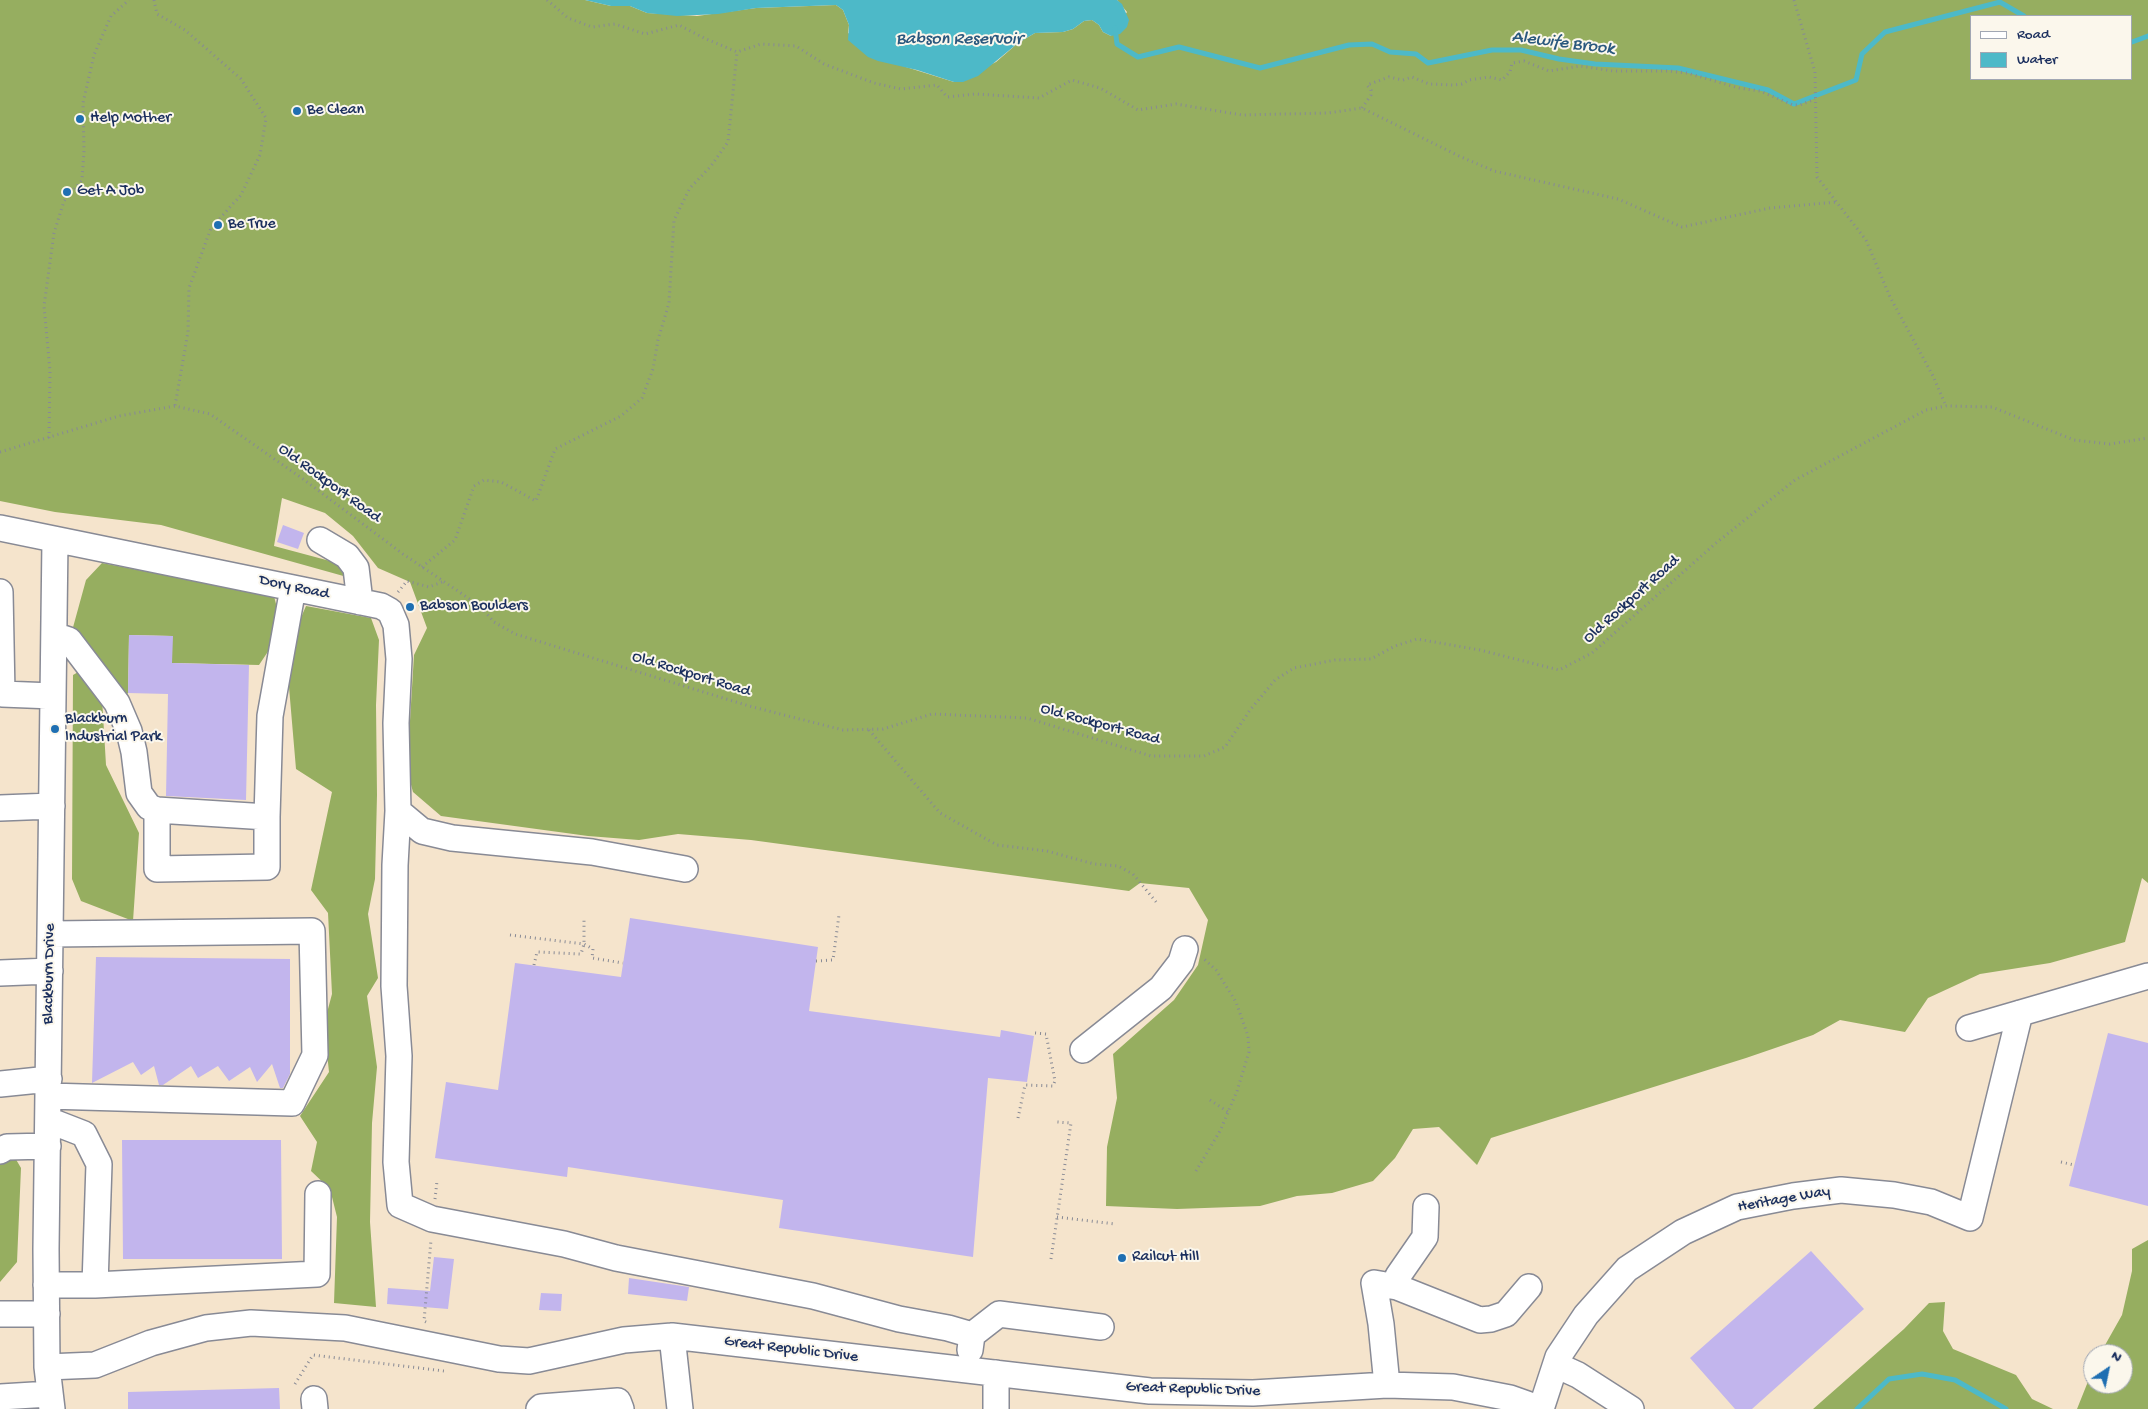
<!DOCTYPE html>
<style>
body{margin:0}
#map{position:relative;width:2148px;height:1409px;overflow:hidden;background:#f5e4cc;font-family:"Gochi Hand",sans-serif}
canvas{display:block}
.legend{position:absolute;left:1970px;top:15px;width:162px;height:65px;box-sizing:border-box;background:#fbf7ec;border:1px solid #a1a7b3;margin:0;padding:6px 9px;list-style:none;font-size:15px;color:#1b2f5e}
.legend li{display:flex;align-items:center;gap:10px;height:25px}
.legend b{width:25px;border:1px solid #a1a7b3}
.north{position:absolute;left:2083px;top:1344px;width:50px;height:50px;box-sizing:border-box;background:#fbf7ec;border:1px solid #a1a7b3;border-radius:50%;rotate:34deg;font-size:14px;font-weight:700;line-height:20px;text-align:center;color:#1b2f5e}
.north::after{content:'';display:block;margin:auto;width:18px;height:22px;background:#1f6fb2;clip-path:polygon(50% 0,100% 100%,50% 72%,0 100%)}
</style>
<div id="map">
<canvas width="2148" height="1409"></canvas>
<ul class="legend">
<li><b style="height:6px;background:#fff"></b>Road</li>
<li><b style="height:14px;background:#4db9c8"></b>Water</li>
</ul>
<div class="north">N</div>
</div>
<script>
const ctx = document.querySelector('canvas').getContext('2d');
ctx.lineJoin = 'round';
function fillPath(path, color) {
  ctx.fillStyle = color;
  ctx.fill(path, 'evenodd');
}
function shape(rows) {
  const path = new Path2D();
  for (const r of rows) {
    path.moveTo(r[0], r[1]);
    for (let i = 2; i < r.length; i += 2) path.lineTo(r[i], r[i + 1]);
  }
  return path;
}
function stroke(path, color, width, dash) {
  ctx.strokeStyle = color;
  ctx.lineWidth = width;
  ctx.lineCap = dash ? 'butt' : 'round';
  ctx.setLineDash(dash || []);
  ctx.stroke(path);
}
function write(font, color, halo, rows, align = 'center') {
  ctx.font = font + ' "Gochi Hand",sans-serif';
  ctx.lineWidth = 4;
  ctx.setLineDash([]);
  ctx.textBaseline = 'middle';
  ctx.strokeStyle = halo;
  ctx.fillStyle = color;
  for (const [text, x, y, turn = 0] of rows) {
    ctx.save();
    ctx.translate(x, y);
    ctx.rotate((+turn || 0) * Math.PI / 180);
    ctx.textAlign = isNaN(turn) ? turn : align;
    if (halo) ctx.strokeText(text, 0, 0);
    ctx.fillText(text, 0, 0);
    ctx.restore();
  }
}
const forest = shape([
 [0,0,585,0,611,6,630,6,647,13,697,16,756,8,836,5,843,10,849,25,848,33,906,67,954,82,996,62,1018,43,1035,33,1063,32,1073,29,1084,21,1092,20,1099,25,1103,32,1111,36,1127,12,1117,0,2148,0,2148,883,2142,878,2125,942,2050,963,1980,974,1928,998,1905,1032,1840,1020,1813,1035,1746,1058,1491,1138,1477,1165,1439,1127,1413,1129,1395,1158,1373,1181,1332,1193,1297,1196,1260,1206,1177,1209,1106,1206,1107,1147,1117,1098,1113,1054,1174,1000,1198,965,1208,920,1189,888,1140,883,1129,891,751,840,678,834,639,840,588,836,441,816,413,792,407,770,414,655,427,628,410,582,378,568,353,536,325,513,282,498,274,546,345,565,347,577,161,525,55,512,0,501],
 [1972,16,2132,16,2132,79,1972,79],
 [102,563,274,596,278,612,273,644,259,665,172,663,172,636,129,635,128,693,125,697,72,631,86,580],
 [306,606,371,618,379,640,376,705,377,795,375,879,368,914,378,978,367,996,377,1067,372,1123,370,1222,376,1307,334,1303,337,1217,330,1189,311,1171,317,1142,300,1116,329,1072,324,1024,332,994,328,913,311,890,332,792,296,769,286,652],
 [80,671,102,698,106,765,139,833,133,921,81,901,72,879,73,675],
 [14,1156,21,1168,17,1262,0,1282,0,1163],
 [2148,1240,2148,1409,2077,1409,2093,1369,2093,1384,2123,1384,2123,1354,2100,1354,2122,1315,2132,1271,2132,1249],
 [1945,1302,1943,1331,1953,1349,2016,1375,2032,1399,2053,1409,1813,1409,1904,1329,1929,1303]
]);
const water = shape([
 [585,0,1117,0,1122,4,1129,20,1127,27,1120,34,1111,36,1103,32,1099,25,1092,20,1084,21,1073,29,1063,32,1035,33,1018,43,978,76,963,82,954,82,917,70,878,61,868,57,848,40,849,25,843,10,836,5,756,8,718,14,677,16,647,13,630,6,611,6]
]);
const stream = shape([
 [1115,28,1117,44,1138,57,1179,47,1260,68,1349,45,1372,44,1390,52,1416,54,1428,63,1492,50,1521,50,1559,59,1595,64,1678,68,1768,90,1794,104,1856,80,1862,54,1885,32,2000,2,2024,16],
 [2132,42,2148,36],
 [1857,1409,1889,1379,1922,1374,1955,1380,2006,1409]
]);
const building = shape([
 [283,525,304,533,298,549,277,542],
 [129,635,173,636,172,663,249,665,246,800,166,796,168,694,128,693],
 [630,918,818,947,809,1011,1000,1037,1001,1030,1034,1036,1027,1082,988,1078,973,1257,779,1228,783,1200,568,1167,567,1177,435,1158,446,1082,498,1090,515,963,621,977],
 [96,957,290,959,290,1074,283,1088,280,1088,272,1064,257,1082,250,1067,229,1081,218,1066,198,1078,191,1066,163,1085,159,1085,154,1066,141,1075,133,1062,92,1083],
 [2108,1033,2148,1043,2148,1206,2069,1186],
 [122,1140,281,1140,282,1259,123,1259],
 [1811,1251,1864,1309,1752,1409,1735,1409,1690,1358],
 [434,1257,454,1259,448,1309,387,1304,388,1288,430,1291],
 [629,1278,689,1287,687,1301,628,1294],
 [541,1293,562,1294,561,1311,539,1310],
 [279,1388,280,1409,128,1409,128,1392]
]);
const path = shape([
 [154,0,157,14,185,30,241,79,266,118,260,155,241,195,211,228,189,288,188,332,175,406],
 [547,0,568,18,592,27,615,24,645,34,679,25,704,38,737,52,761,44,796,46,824,64,874,83,901,89,937,85,947,97,975,94,1039,98,1072,80,1100,88,1138,110,1176,104,1242,115,1328,113,1362,108,1459,156,1494,171,1618,199,1682,227,1770,208,1837,202],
 [1794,0,1815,72,1817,177,1866,240,1890,297,1933,376,1946,406],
 [1362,108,1371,95,1371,90,1367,85,1389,77,1403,80,1412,77,1429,84,1454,85,1462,84,1469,80,1489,77,1502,80,1510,72,1512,63,1524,61,1549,71,1580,66,1613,71,1669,71,1687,73,1739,88,1760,91,1793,105,1800,105,1815,99],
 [49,438,50,371,44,306,54,233,64,201,82,180,84,151,83,103,94,55,111,16,129,0],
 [0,452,119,416,175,406,210,414,303,479,403,554,480,606,494,622,515,634,749,706,843,730,883,729,932,714,1027,718,1151,756,1204,756,1225,747,1250,710,1275,680,1294,668,1335,660,1371,659,1395,646,1417,639,1480,650,1559,670,1592,653,1716,543,1795,480,1926,410,1946,406,1992,407,2074,440,2110,444,2148,438],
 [422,567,455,540,474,486,484,480,501,482,536,501,555,449,621,416,642,398,653,369,658,340,669,303,674,220,690,188,711,166,728,142,737,52],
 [398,592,407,581,429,587,442,582],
 [869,730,940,813,997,845,1047,851,1094,864,1118,866,1133,874,1157,903],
 [510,935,584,944,593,949,592,958,623,963],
 [816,961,833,960,839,915],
 [534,965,537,952,581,954,584,944,584,919],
 [1210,1100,1228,1112],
 [1018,1118,1025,1085,1053,1086,1055,1081,1046,1034,1035,1033],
 [2061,1162,2074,1165],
 [1196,1171,1220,1131,1237,1091,1249,1052,1248,1036,1236,1002,1216,970,1204,959],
 [435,1199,437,1181],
 [1057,1217,1115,1224],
 [1051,1259,1071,1123,1057,1122],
 [426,1322,424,1321,431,1240],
 [295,1384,313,1355,444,1371,445,1368]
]);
const minor = shape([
 [0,528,381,606,390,611,396,625,399,659,396,723,398,811,395,865,394,986,399,1056,396,1162,400,1205,432,1219,564,1244,616,1258,813,1296,899,1319,948,1328,972,1335],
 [320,540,347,556,356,568,360,602],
 [0,592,2,694,53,696],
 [54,635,69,640,117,703,129,731,134,752,139,793,149,807,157,810,267,817],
 [0,808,52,806],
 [157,810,157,869,267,867,267,817,270,716,293,588],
 [398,811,422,831,452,838,592,852,685,869],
 [0,973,50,971],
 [1969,1028,2148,976],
 [1083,1050,1161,988,1181,962,1185,949],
 [0,1084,49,1079],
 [48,1096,292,1103,315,1055,312,931,51,934],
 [0,1151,7,1147,48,1146],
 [46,1285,95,1285,99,1164,84,1134,48,1120],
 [95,1285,317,1274,318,1194],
 [1397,1287,1398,1276,1425,1237,1426,1207],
 [0,1314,47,1314],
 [672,1336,680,1409],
 [970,1350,972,1335,999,1314,1101,1327],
 [1556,1365,1578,1375,1631,1409],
 [47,1367,95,1365,151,1343,206,1328,251,1323,345,1328,499,1359,529,1361,624,1340,672,1336,1150,1391,1253,1393,1387,1385,1453,1387,1510,1398,1541,1409],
 [996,1373,996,1409],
 [1387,1385,1381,1324,1374,1283,1397,1287,1480,1320,1491,1319,1506,1314,1529,1287],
 [0,1397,50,1394],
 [314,1399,315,1409],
 [52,1409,47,1367,46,1249,55,540],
 [539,1409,541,1407,618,1401,621,1409],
 [1541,1409,1558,1357,1586,1315,1627,1269,1683,1232,1737,1207,1793,1196,1841,1190,1894,1195,1931,1202,1970,1218,2020,1013]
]);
const markers = [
 [297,111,5,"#1f6fb2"],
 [80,119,5,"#1f6fb2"],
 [67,192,5,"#1f6fb2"],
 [218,225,5,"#1f6fb2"],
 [410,607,5,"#1f6fb2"],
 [55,729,5,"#1f6fb2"],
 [1122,1258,5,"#1f6fb2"]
];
const poiNames = [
 ["Be Clean",307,111],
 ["Help Mother",90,119],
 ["Get A Job",77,192],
 ["Be True",228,225],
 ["Babson Boulders",420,607],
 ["Blackburn",65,720],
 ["Industrial Park",65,738],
 ["Railcut Hill",1132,1258]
];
const streetNames = [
 ["Old Rockport Road",329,484,36],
 ["Dory Road",294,588,12],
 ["Old Rockport Road",1632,600,-42],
 ["Old Rockport Road",691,675,17],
 ["Old Rockport Road",1100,725,15],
 ["Blackburn Drive",50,974,-89],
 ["Heritage Way",1784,1200,-10],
 ["Great Republic Drive",791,1350,7],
 ["Great Republic Drive",1193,1390,2]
];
const waterNames = [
 ["Babson Reservoir",959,40],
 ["Alewife Brook",1563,44,7]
];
fillPath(forest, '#96ae60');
fillPath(water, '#4db9c8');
stroke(stream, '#4db9c8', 5);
fillPath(building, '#c2b5ed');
stroke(minor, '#888a95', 28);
stroke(path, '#888a95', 3, [1, 4]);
stroke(minor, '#fff', 25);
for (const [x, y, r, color] of markers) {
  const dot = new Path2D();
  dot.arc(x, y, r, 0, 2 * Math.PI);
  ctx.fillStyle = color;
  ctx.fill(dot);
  stroke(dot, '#fbf7ec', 2);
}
write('16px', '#1b2f5e', '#fbf7ec', poiNames, 'left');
write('16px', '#1b2f5e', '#fbf7ec', streetNames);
write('italic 18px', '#2a587e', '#fbf7ec', waterNames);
</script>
